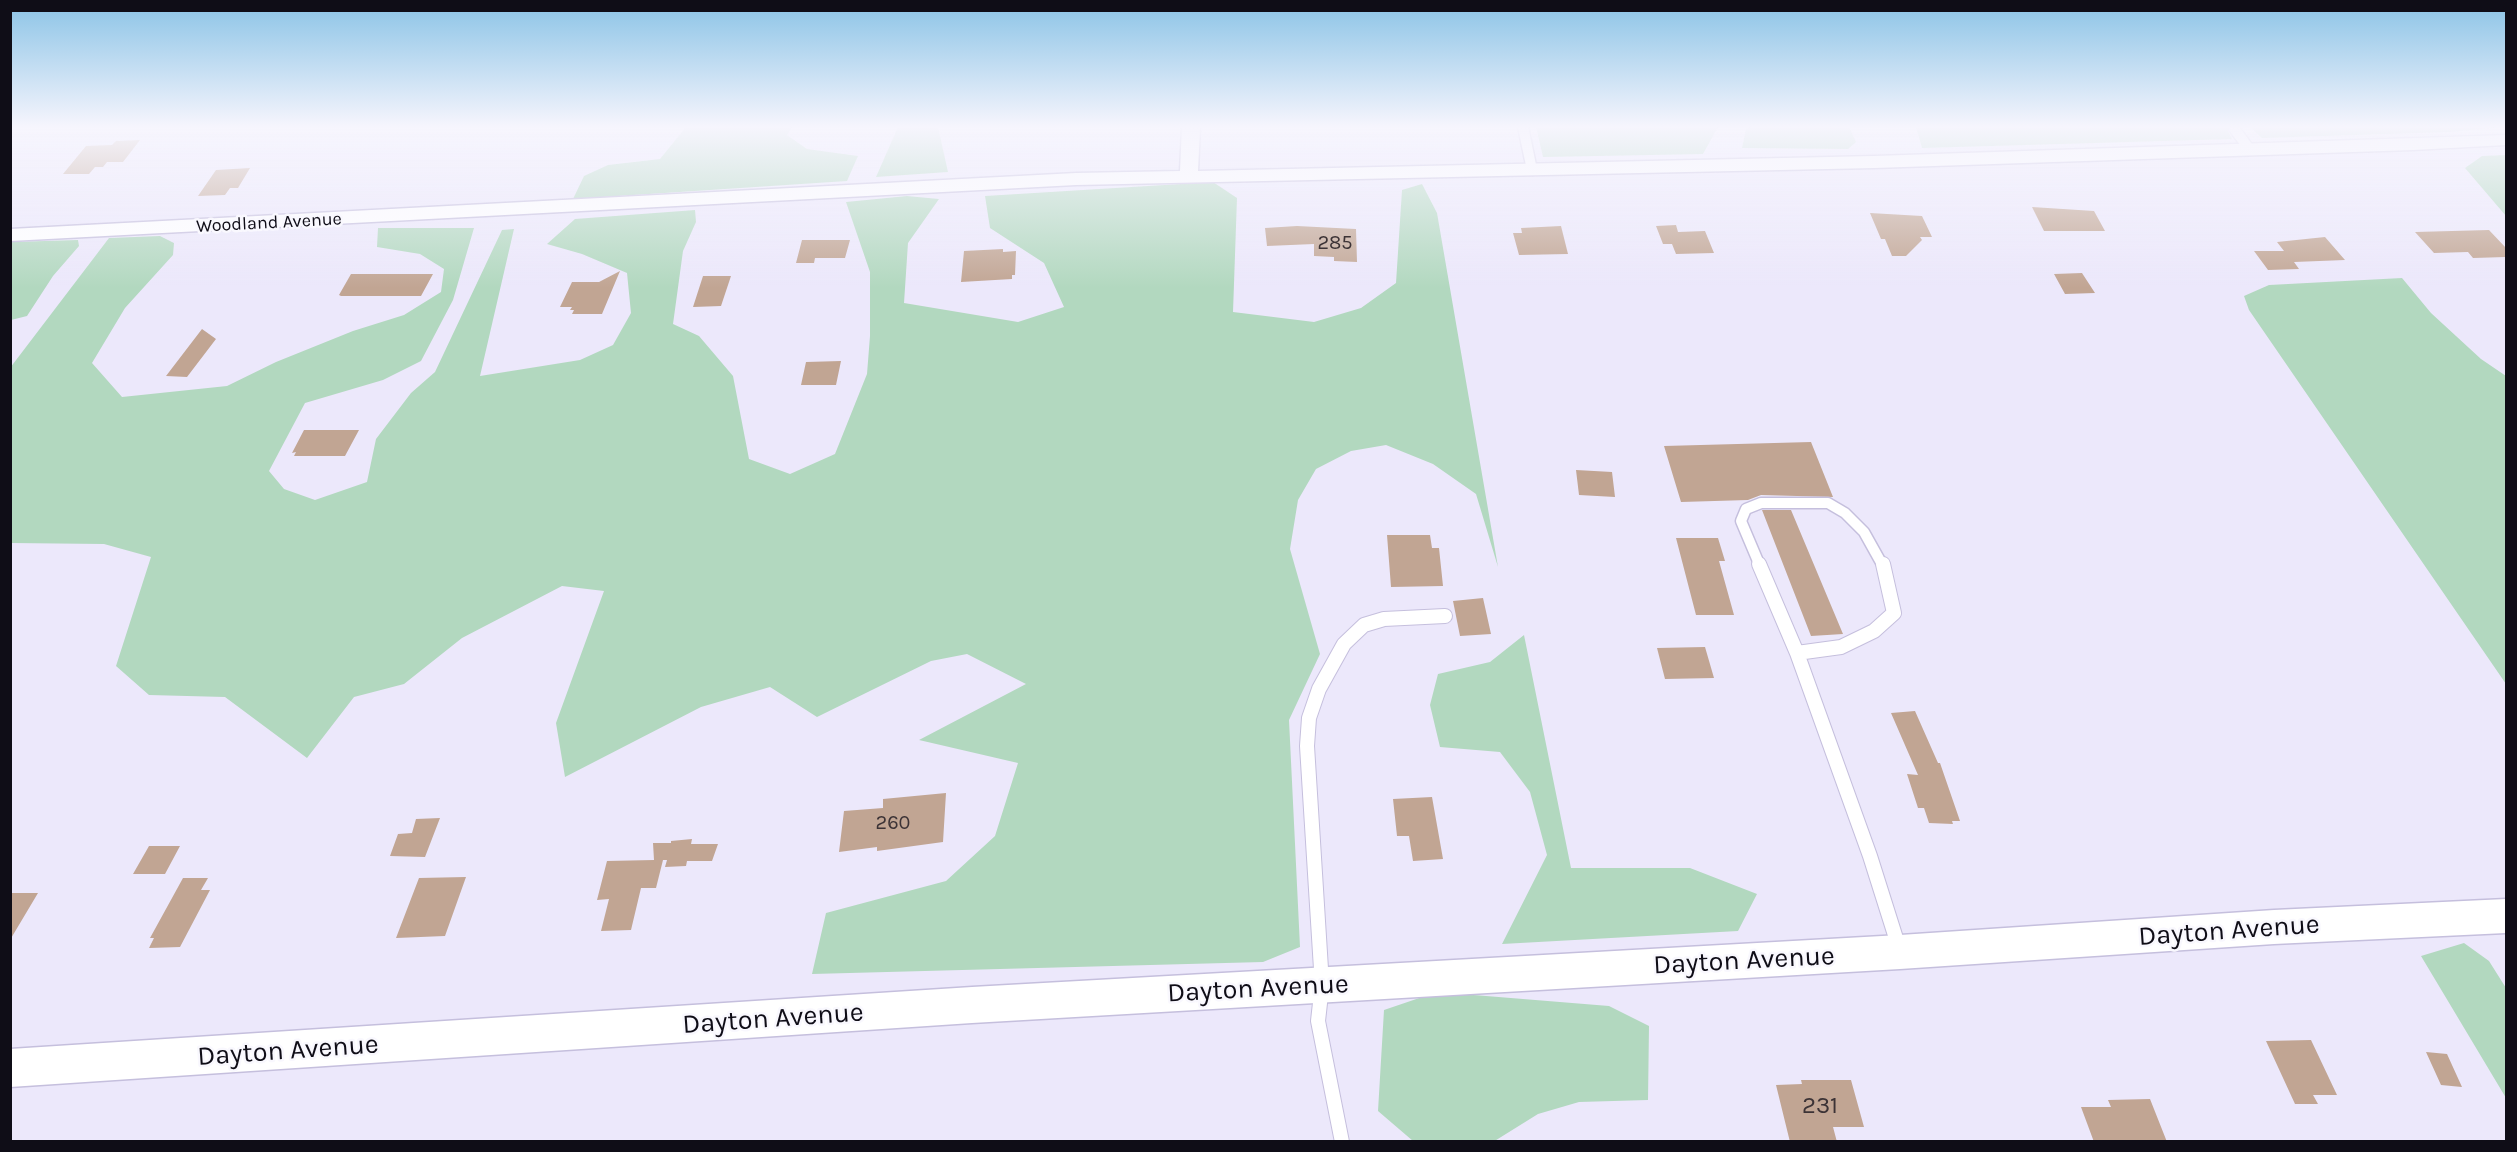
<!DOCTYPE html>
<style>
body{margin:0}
#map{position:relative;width:2517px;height:1152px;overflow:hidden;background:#ece8fb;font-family:Karla,sans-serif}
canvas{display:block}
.frame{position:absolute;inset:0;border:12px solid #0f0d17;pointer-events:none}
</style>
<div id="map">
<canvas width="2517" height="1152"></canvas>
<div class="frame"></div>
</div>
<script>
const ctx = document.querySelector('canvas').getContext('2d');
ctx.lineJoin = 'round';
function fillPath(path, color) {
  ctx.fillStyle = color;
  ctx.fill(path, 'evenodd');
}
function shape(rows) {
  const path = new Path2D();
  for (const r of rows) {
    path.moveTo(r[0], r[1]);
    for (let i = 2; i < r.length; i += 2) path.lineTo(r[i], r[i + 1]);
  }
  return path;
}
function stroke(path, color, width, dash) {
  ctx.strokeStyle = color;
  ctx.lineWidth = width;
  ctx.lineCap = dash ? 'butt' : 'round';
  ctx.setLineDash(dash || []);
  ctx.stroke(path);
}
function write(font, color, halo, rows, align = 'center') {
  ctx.font = font + ' Karla,sans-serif';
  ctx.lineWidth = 5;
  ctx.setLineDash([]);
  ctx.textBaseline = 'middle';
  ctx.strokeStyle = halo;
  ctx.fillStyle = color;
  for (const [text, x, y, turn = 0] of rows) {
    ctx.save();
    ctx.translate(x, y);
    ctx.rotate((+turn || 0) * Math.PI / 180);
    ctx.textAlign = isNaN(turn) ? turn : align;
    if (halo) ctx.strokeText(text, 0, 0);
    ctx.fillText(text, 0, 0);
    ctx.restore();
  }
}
const green = shape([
 [686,127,792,127,787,135,807,149,858,156,847,181,573,199,584,176,608,165,660,159],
 [898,127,938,127,948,172,876,177],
 [1536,127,1718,127,1703,154,1543,157],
 [1750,127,1849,127,1856,142,1848,149,1742,148,1746,129],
 [1916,127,2226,127,2232,139,1922,148],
 [2250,127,2500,127,2449,132,2262,138],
 [2506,155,2506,216,2465,168,2482,156],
 [1213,182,1237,198,1233,312,1314,322,1361,308,1396,283,1402,190,1422,184,1437,213,1498,567,1476,494,1433,464,1386,445,1351,451,1316,469,1298,500,1290,549,1320,654,1289,720,1300,947,1263,962,812,974,826,913,946,881,995,836,1018,763,919,740,1026,684,967,654,931,661,817,717,770,687,701,707,565,777,556,723,604,591,562,586,462,638,404,684,354,697,307,758,225,697,149,695,116,666,151,557,104,544,11,543,10,368,109,238,160,236,174,243,173,255,125,308,92,363,122,397,227,386,276,362,353,331,404,315,441,292,444,269,420,254,377,247,378,228,474,228,453,300,421,361,383,380,305,403,269,471,284,489,315,500,367,482,376,439,411,393,435,372,502,230,514,229,480,376,580,360,613,345,631,313,627,273,582,254,547,244,575,219,695,210,696,222,683,251,673,324,699,336,733,376,749,459,790,474,835,454,867,374,870,336,870,272,846,202,907,196,939,199,908,243,904,303,1018,322,1064,307,1044,263,990,228,985,196],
 [78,240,79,246,53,276,27,316,11,320,11,242],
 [2402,278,2431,313,2481,359,2506,376,2506,684,2249,310,2244,296,2269,285],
 [1524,635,1571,868,1690,868,1757,894,1738,931,1502,944,1547,855,1530,792,1500,752,1440,747,1430,705,1438,674,1490,662],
 [2464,943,2489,961,2506,988,2506,1098,2421,956],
 [1437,992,1609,1006,1649,1026,1648,1100,1579,1102,1538,1114,1493,1142,1413,1141,1378,1111,1384,1010]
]);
const building = shape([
 [140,140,123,162,107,162,103,167,95,167,89,174,63,174,86,146,112,145,116,141],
 [250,168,238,188,230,188,225,195,198,196,216,170],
 [2032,207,2094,211,2105,231,2044,231],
 [1870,213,1922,216,1932,237,1920,237,1922,240,1906,256,1892,256,1885,239,1881,239],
 [1676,225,1678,232,1705,231,1714,253,1676,254,1672,244,1663,244,1656,226],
 [1297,226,1356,229,1357,262,1334,261,1334,257,1314,256,1314,244,1267,246,1265,228],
 [1561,226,1568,254,1519,255,1513,233,1522,233,1521,228],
 [2489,230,2506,248,2506,257,2473,258,2468,252,2434,253,2415,232],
 [2325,237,2345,260,2294,262,2299,269,2268,270,2254,251,2284,251,2277,242],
 [802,240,850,240,845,258,815,258,814,263,796,263],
 [1003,249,1003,252,1016,251,1015,275,1012,275,1012,279,961,282,964,251],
 [620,271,602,314,572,314,574,310,570,310,572,307,560,307,572,282,599,282],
 [2082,273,2095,293,2065,294,2054,274],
 [351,274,433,274,421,296,341,296,339,295],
 [703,276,731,276,721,306,693,307],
 [202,329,216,339,187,377,166,376],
 [841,361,836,385,801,385,806,362],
 [304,430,359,430,345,456,294,456,296,452,292,453],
 [1811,442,1833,497,1761,495,1748,500,1681,502,1664,446],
 [1576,470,1612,472,1615,497,1579,495],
 [1762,510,1791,510,1843,634,1811,636],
 [1387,535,1430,535,1432,548,1439,548,1443,586,1391,587],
 [1676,538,1718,538,1725,561,1719,561,1734,615,1696,615],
 [1483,598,1491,634,1460,636,1453,601],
 [1705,647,1714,678,1665,679,1657,648],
 [1915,711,1938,763,1940,763,1960,821,1952,821,1953,824,1929,823,1924,808,1918,808,1907,774,1918,775,1891,713],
 [946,793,943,842,877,851,877,847,839,852,844,811,883,808,883,799],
 [1432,797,1443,859,1413,861,1409,836,1397,836,1393,799],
 [440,818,425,857,390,856,398,834,412,833,416,819],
 [692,839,691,844,718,844,712,861,687,861,686,866,665,867,667,860,663,860,656,888,641,888,631,930,601,931,609,899,597,900,607,861,654,860,653,843,671,843,671,841],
 [149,846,180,846,165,874,133,874],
 [466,877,445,936,396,938,419,878],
 [183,878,208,878,201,890,210,890,180,947,149,948,154,938,150,938],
 [10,893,38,893,10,940],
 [2311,1040,2337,1095,2313,1095,2318,1104,2295,1104,2266,1041],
 [2426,1052,2447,1054,2462,1087,2441,1085],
 [1801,1080,1851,1080,1864,1127,1833,1127,1837,1142,1790,1142,1776,1085,1802,1084],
 [2150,1099,2167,1142,2094,1142,2081,1107,2111,1107,2108,1100]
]);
const serviceFar1 = shape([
 [1523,127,1532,170],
 [2233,127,2250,150],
 [1760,566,1741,521,1746,509,1761,503,1828,503,1845,513,1864,532,1883,566]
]);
const service = shape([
 [1759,564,1797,653],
 [1797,653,1870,856,1900,951],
 [1797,653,1841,647,1874,631,1894,613,1883,564],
 [1342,1142,1318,1021,1322,985,1307,746,1309,718,1319,689,1344,644,1364,625,1384,619,1445,616]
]);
const minor = shape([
 [1182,127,1200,127,1198,171,1874,156,2506,135,2506,145,2413,150,1874,168,1076,185,10,241,10,229,1076,173,1180,171,1182,127]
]);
const tertiary = shape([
 [2506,899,2506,933,2274,944,1900,969,972,1023,10,1087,10,1049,972,987,1900,935,2274,910,2506,899]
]);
const farStreetnames = [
 ["Woodland Avenue",269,223,-3]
];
const numberNames = [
 ["285",1335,243],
 ["260",893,823]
];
const nearNumbernames = [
 ["231",1820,1106]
];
const nearStreetnames = [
 ["Dayton Avenue",2229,931,-4],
 ["Dayton Avenue",1744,961,-3],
 ["Dayton Avenue",1258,989,-3],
 ["Dayton Avenue",773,1019,-4],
 ["Dayton Avenue",288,1051,-4]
];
fillPath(green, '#b2d8bf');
fillPath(building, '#c1a593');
stroke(serviceFar1, '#c5bfdd', 13);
stroke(service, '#c5bfdd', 16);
stroke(minor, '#c5bfdd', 3);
stroke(tertiary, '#c5bfdd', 3);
stroke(serviceFar1, '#fff', 10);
stroke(service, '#fff', 14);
fillPath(minor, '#fff');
fillPath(tertiary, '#fff');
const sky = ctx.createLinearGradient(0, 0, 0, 288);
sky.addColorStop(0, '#8ac3e6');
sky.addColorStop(0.44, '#f6f5fd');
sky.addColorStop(1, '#f6f5fd00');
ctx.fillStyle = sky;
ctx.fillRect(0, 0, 2517, 288);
write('18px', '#0f0d17', '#f9f8fe', farStreetnames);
write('20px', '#3c3336', null, numberNames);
write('24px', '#3c3336', null, nearNumbernames);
write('27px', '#0f0d17', '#f9f8fe', nearStreetnames);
</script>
